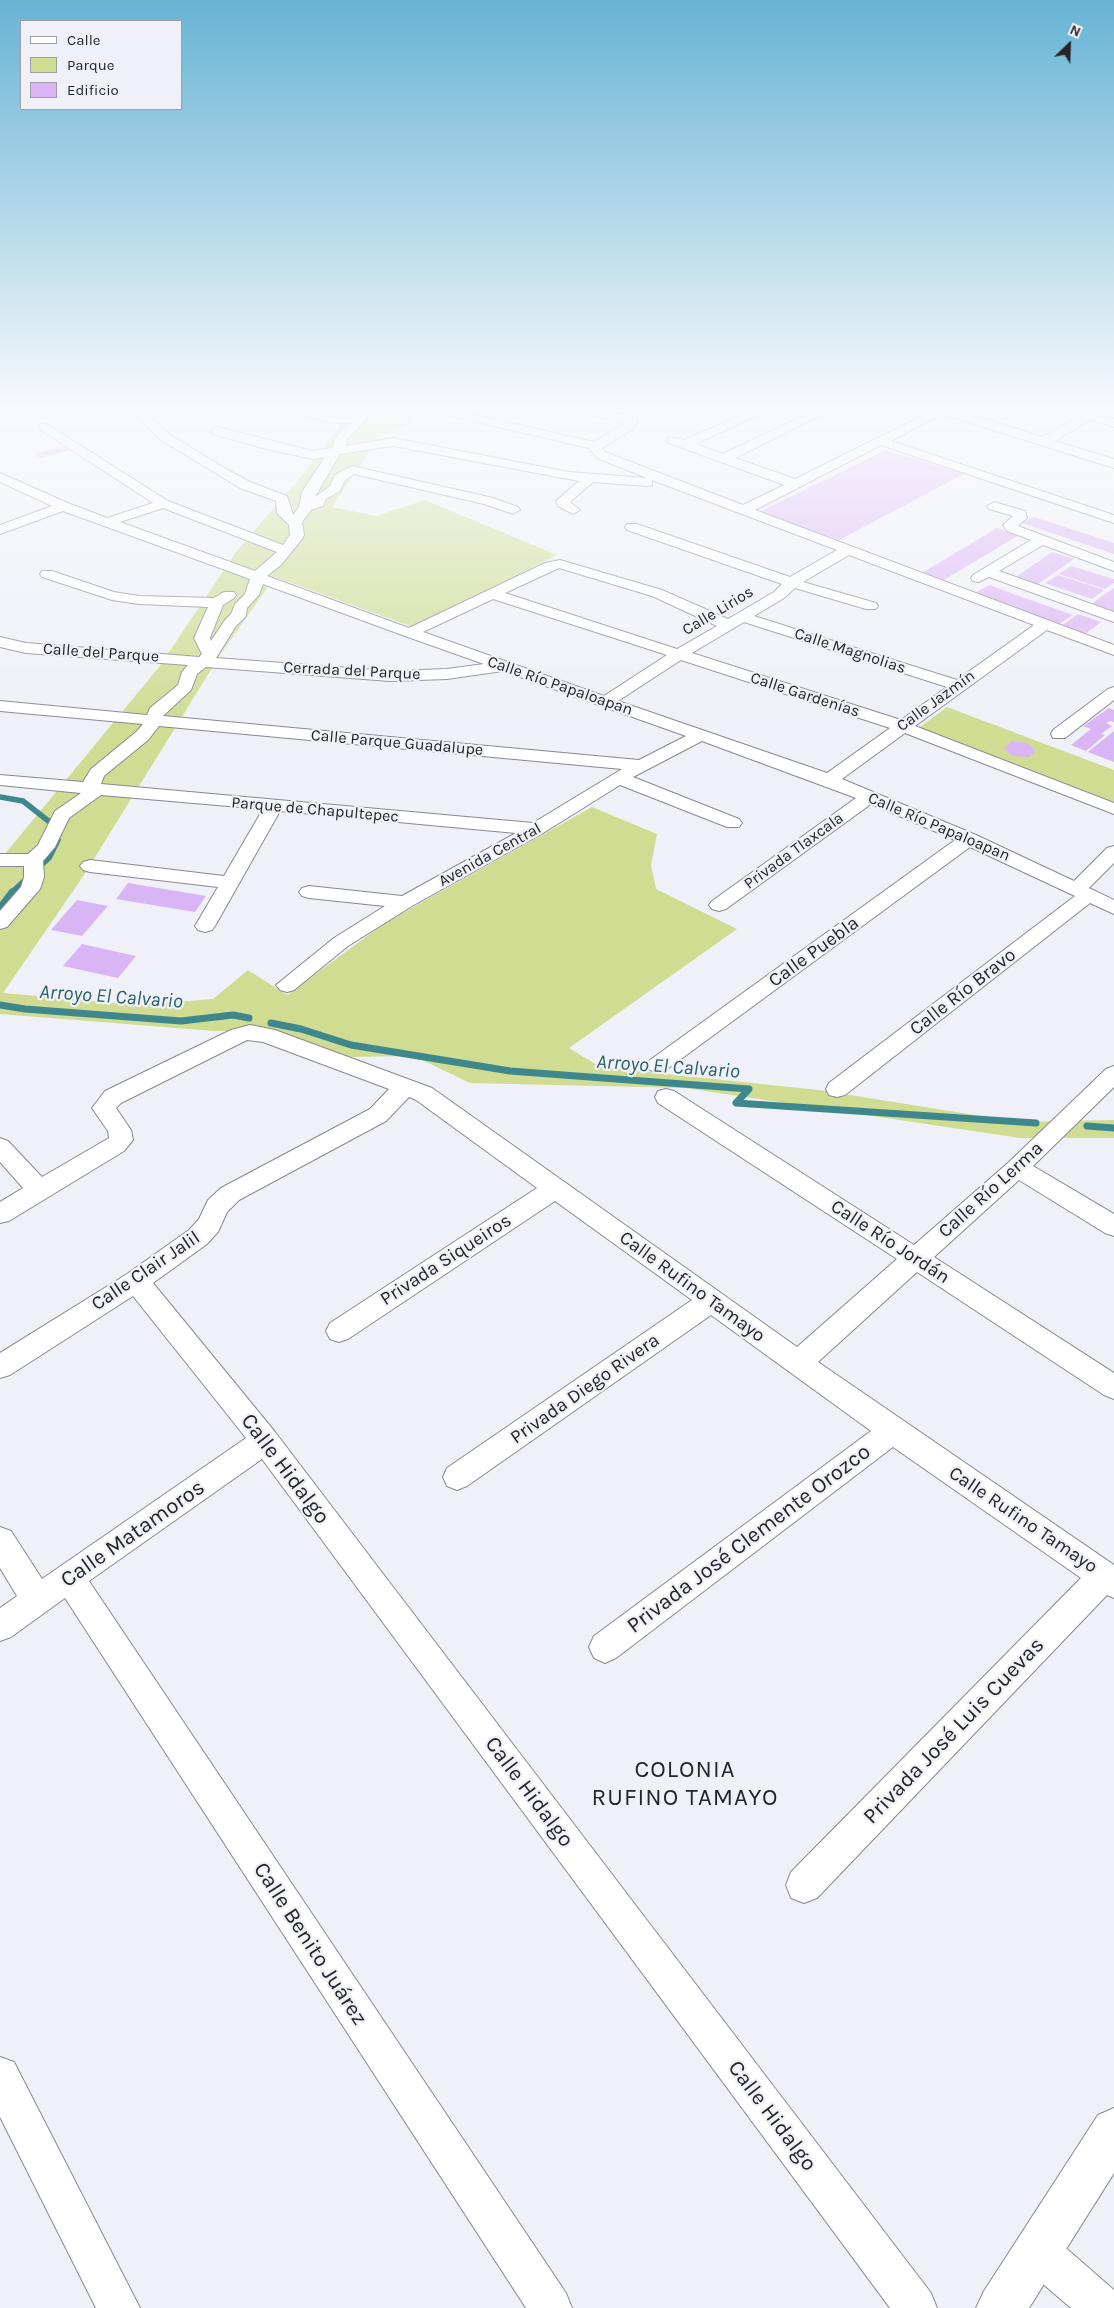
<!DOCTYPE html>
<meta charset="utf-8">
<style>
body{margin:0}
#map{position:relative;width:1114px;height:2308px;overflow:hidden;background:#f0f1f8;font-family:Karla,sans-serif}
canvas{display:block}
.legend{position:absolute;left:20px;top:20px;width:162px;height:90px;box-sizing:border-box;background:#f0f1f8;border:1px solid #9f9fa5;margin:0;padding:6px 9px;list-style:none;font-size:15px;color:#252528}
.legend li{display:flex;align-items:center;gap:10px;height:25px}
.legend b{width:25px;border:1px solid #9f9fa5}
.north{position:absolute;left:1044px;top:20px;width:50px;height:50px;-webkit-text-stroke:4px #f0f1f8;paint-order:stroke;rotate:24deg;font-size:14px;font-weight:700;line-height:20px;text-align:center;color:#252528}
.north::after{content:'';display:block;margin:auto;width:18px;height:22px;background:#252528;clip-path:polygon(50% 0,100% 100%,50% 72%,0 100%)}
</style>
<div id="map">
<canvas width="1114" height="2308"></canvas>
<ul class="legend">
<li><b style="height:6px;background:#fff"></b>Calle</li>
<li><b style="height:14px;background:#cfdc91"></b>Parque</li>
<li><b style="height:14px;background:#dab5f5"></b>Edificio</li>
</ul>
<div class="north">N</div>
</div>
<script>
const ctx = document.querySelector('canvas').getContext('2d');
ctx.lineJoin = 'round';
function fillPath(path, color) {
  ctx.fillStyle = color;
  ctx.fill(path, 'evenodd');
}
function shape(rows) {
  const path = new Path2D();
  for (const r of rows) {
    path.moveTo(r[0], r[1]);
    for (let i = 2; i < r.length; i += 2) path.lineTo(r[i], r[i + 1]);
  }
  return path;
}
function stroke(path, color, width, dash) {
  ctx.strokeStyle = color;
  ctx.lineWidth = width;
  ctx.lineCap = dash ? 'butt' : 'round';
  ctx.setLineDash(dash || []);
  ctx.stroke(path);
}
function write(font, color, halo, rows, align = 'center') {
  ctx.font = font + ' Karla,sans-serif';
  ctx.lineWidth = 4.5;
  ctx.setLineDash([]);
  ctx.textBaseline = 'middle';
  ctx.strokeStyle = halo;
  ctx.fillStyle = color;
  for (const [text, x, y, turn = 0] of rows) {
    ctx.save();
    ctx.translate(x, y);
    ctx.rotate((+turn || 0) * Math.PI / 180);
    ctx.textAlign = isNaN(turn) ? turn : align;
    if (halo) ctx.strokeText(text, 0, 0);
    ctx.fillText(text, 0, 0);
    ctx.restore();
  }
}
const green = shape([
 [342,406,423,406,406,426,379,437,332,507,376,516,425,500,557,555,413,627,275,577,222,652,84,875,3,993,139,1005,213,999,248,970,287,995,385,923,592,807,657,834,651,865,656,889,737,929,569,1048,600,1067,819,1090,1018,1122,1114,1120,1114,1138,1020,1138,685,1088,470,1083,414,1056,347,1057,272,1031,214,1031,0,1014,0,860,159,667,236,552,304,473,338,427,335,413],
 [947,707,1114,770,1114,803,920,727]
]);
const streamFar1 = shape([
 [0,797,23,801,56,827],
 [11,893,49,858,58,840]
]);
const stream = shape([
 [0,908,12,892],
 [0,1005,25,1009,181,1021,233,1015,249,1018],
 [271,1023,301,1029,351,1045,510,1071,749,1089,736,1103,1036,1123],
 [1087,1126,1114,1128]
]);
const building = shape([
 [65,446,71,450,40,458,34,454],
 [886,450,964,474,839,540,759,512],
 [1034,517,1114,543,1114,554,1022,523],
 [997,528,1019,535,942,581,922,573],
 [1052,552,1074,559,1035,586,1013,579],
 [1071,566,1114,579,1114,583,1105,589,1059,574],
 [1058,575,1083,583,1104,590,1092,599,1045,583],
 [990,585,1019,596,1073,615,1059,624,974,593],
 [1114,588,1114,614,1089,606,1102,596],
 [1078,614,1101,622,1085,634,1061,626],
 [1109,708,1114,710,1114,722,1110,721,1106,723,1112,726,1101,734,1105,735,1086,751,1071,745,1091,729,1083,726],
 [1114,731,1114,762,1088,752],
 [1012,741,1028,743,1036,751,1029,757,1012,756,1004,748],
 [128,883,206,896,195,912,116,899],
 [77,900,108,906,82,936,51,930],
 [82,944,136,956,118,978,63,966]
]);
const minor = shape([
 [5,406,25,406,0,415,0,407,5,406],
 [125,406,138,406,169,434,226,469,250,482,287,496,293,515,299,507,302,492,325,457,313,459,266,449,213,434,211,431,213,428,217,427,313,451,332,448,335,438,349,423,333,423,272,408,270,406,292,406,333,415,356,415,369,406,383,406,363,422,347,439,346,446,393,438,569,472,647,478,597,458,589,448,421,409,415,406,437,406,594,442,625,423,561,408,559,406,582,406,636,418,638,421,633,429,602,448,605,452,743,505,784,485,669,443,667,440,669,437,684,440,762,406,778,406,695,444,723,454,824,406,840,406,735,458,795,479,938,408,946,408,946,412,891,441,1114,515,1114,523,881,445,755,510,1114,645,1114,655,1047,630,915,726,1114,803,1114,814,905,733,842,779,976,835,1074,881,1107,848,1114,846,1114,863,1089,888,1114,900,1114,914,1090,903,845,1095,837,1097,829,1095,826,1089,829,1083,1075,896,970,847,666,1070,658,1073,650,1070,647,1065,650,1060,955,840,871,804,726,909,719,911,712,909,709,905,712,901,856,798,702,741,633,777,739,819,742,823,739,827,727,827,620,785,543,833,412,906,348,946,294,990,287,992,280,990,276,985,334,938,385,906,309,898,302,896,299,892,302,888,309,886,402,896,516,833,280,811,215,926,212,930,205,932,198,930,195,926,218,887,90,872,83,870,80,866,83,862,90,860,224,876,263,809,101,795,69,818,55,847,43,861,44,877,40,889,7,927,0,929,0,911,21,887,24,877,24,866,0,866,0,854,28,854,38,845,55,811,81,793,0,785,0,775,83,782,91,769,136,732,143,724,0,711,0,701,147,715,150,708,178,685,182,672,188,665,26,653,0,647,0,637,26,643,199,657,202,654,194,638,208,607,139,604,112,600,42,577,40,574,42,571,52,571,114,592,139,596,214,598,224,592,234,592,236,595,234,598,223,605,210,638,211,641,225,620,231,614,235,604,245,594,250,579,63,511,0,534,0,525,52,506,0,482,0,473,68,503,107,518,153,503,41,430,39,427,41,424,45,423,168,501,283,545,290,535,289,525,277,513,276,501,240,488,161,440,125,406],
 [393,446,579,481,556,501,558,506,573,514,580,510,570,502,593,482,647,486,652,485,652,480,837,550,790,577,637,524,627,524,625,527,627,530,782,584,774,592,728,619,662,590,560,560,545,563,409,628,267,576,281,565,302,539,304,535,302,522,311,510,323,506,326,499,340,491,345,480,354,474,484,504,513,514,520,510,518,507,493,498,352,466,335,475,330,486,315,497,340,454,393,446],
 [163,508,277,552,255,571,120,522,163,508],
 [849,555,1034,625,957,680,754,616,784,598,795,588,866,609,876,609,878,606,876,603,803,582,849,555],
 [559,568,652,596,717,626,677,649,505,593,559,568],
 [263,584,405,636,484,664,447,669,390,671,216,658,236,626,246,616,247,608,259,595,263,584],
 [493,599,667,655,604,696,423,632,493,599],
 [744,622,947,687,901,720,692,653,744,622],
 [681,660,890,728,827,773,618,701,681,660],
 [206,667,390,681,447,679,503,671,686,736,639,760,163,716,191,690,197,674,206,667],
 [159,726,622,769,533,823,101,784,104,776,148,740,159,726],
 [1049,406,1068,406,1114,419,1114,427,1049,406],
 [994,502,1025,511,1027,518,1018,526,1114,562,1114,571,1043,545,999,571,1114,612,1114,622,989,577,978,582,973,581,971,578,973,575,1031,540,1007,531,1003,525,1013,516,989,509,987,506,994,502],
 [1114,687,1114,700,1065,738,1053,738,1051,734,1053,730,1108,689,1114,687],
 [250,1025,275,1030,432,1088,797,1347,897,1259,658,1103,655,1097,658,1091,666,1089,674,1091,914,1245,1009,1162,1106,1069,1114,1066,1114,1087,1033,1166,1114,1214,1114,1236,1105,1233,1019,1180,934,1257,1114,1373,1114,1399,1104,1395,917,1272,818,1362,1114,1565,1114,1598,1107,1595,817,1898,804,1903,791,1898,786,1885,791,1872,1081,1578,893,1447,616,1658,605,1663,594,1658,589,1647,594,1636,871,1431,711,1315,467,1486,457,1490,447,1486,443,1477,447,1468,692,1300,555,1201,348,1339,339,1342,330,1339,326,1331,330,1323,537,1188,416,1100,409,1097,386,1121,239,1200,227,1212,218,1232,207,1244,153,1283,275,1432,931,2293,937,2308,890,2308,262,1459,89,1581,566,2293,572,2308,526,2308,65,1598,11,1637,0,1641,0,1608,17,1596,0,1568,0,1527,11,1531,42,1579,246,1438,133,1296,10,1375,0,1378,0,1353,127,1274,189,1230,199,1219,208,1200,221,1188,370,1109,389,1089,263,1042,247,1040,121,1103,116,1108,131,1130,133,1140,124,1151,9,1221,0,1223,0,1202,23,1188,0,1162,0,1138,8,1141,42,1177,109,1138,108,1131,92,1108,105,1091,231,1030,250,1025],
 [0,2057,14,2062,140,2308,96,2308,0,2117,0,2057],
 [1037,2230,1052,2236,1114,2290,1114,2308,1071,2308,1022,2266,1016,2251,1022,2236,1037,2230]
]);
const tertiary = shape([
 [924,406,945,406,1042,437,1098,406,1114,406,1055,441,1114,459,1114,468,926,409,924,406],
 [1114,2108,1114,2173,1029,2308,976,2308,984,2291,1098,2115,1114,2108]
]);
const farStreetnames = [
 ["Calle Lirios",718,611,-31],
 ["Calle Magnolias",850,651,18],
 ["Calle del Parque",101,653,4],
 ["Cerrada del Parque",352,671,3],
 ["Calle Río Papaloapan",560,686,19],
 ["Calle Gardenías",805,695,18],
 ["Calle Jazmín",936,701,-36],
 ["Calle Parque Guadalupe",397,743,5],
 ["Parque de Chapultepec",315,810,5],
 ["Calle Río Papaloapan",939,827,23],
 ["Privada Tlaxcala",794,851,-36],
 ["Avenida Central",490,855,-29]
];
const streetNames = [
 ["Calle Puebla",814,952,-36],
 ["Calle Río Bravo",963,992,-38],
 ["Calle Río Lerma",991,1190,-42],
 ["Calle Río Jordán",890,1242,33],
 ["Privada Siqueiros",446,1260,-33],
 ["Calle Clair Jalil",146,1271,-34],
 ["Calle Rufino Tamayo",692,1287,36],
 ["Privada Diego Rivera",585,1389,-35],
 ["Calle Rufino Tamayo",1023,1520,34]
];
const waterNames = [
 ["Arroyo El Calvario",111,997,4],
 ["Arroyo El Calvario",668,1067,4]
];
const nearStreetnames = [
 ["Calle Hidalgo",285,1469,53],
 ["Calle Matamoros",133,1534,-35],
 ["Privada José Clemente Orozco",749,1539,-37],
 ["Privada José Luis Cuevas",954,1731,-46],
 ["Calle Hidalgo",529,1792,53],
 ["Calle Benito Juárez",310,1944,57],
 ["Calle Hidalgo",772,2116,53]
];
const nearNeighbourhoodnames = [
 ["COLONIA",685,1770],
 ["RUFINO TAMAYO",685,1798]
];
fillPath(green, '#cfdc91');
stroke(streamFar1, '#3e888d', 5.5);
stroke(stream, '#3e888d', 7);
fillPath(building, '#dab5f5');
stroke(minor, '#88898f', 2);
stroke(tertiary, '#88898f', 2);
fillPath(minor, '#fff');
fillPath(tertiary, '#fff');
const sky = ctx.createLinearGradient(0, 0, 0, 729);
sky.addColorStop(0, '#68b3d5');
sky.addColorStop(0.56, '#f8f9fc');
sky.addColorStop(1, '#f8f9fc00');
ctx.fillStyle = sky;
ctx.fillRect(0, 0, 1114, 729);
write('16px', '#252528', '#f0f1f8', farStreetnames);
write('19px', '#252528', '#f0f1f8', streetNames);
write('italic 20px', '#276164', '#f0f1f8', waterNames);
write('22px', '#252528', '#f0f1f8', nearStreetnames);
ctx.letterSpacing = '1px';
write('24px', '#252528', '#f0f1f8', nearNeighbourhoodnames);
ctx.letterSpacing = '0px';
</script>
